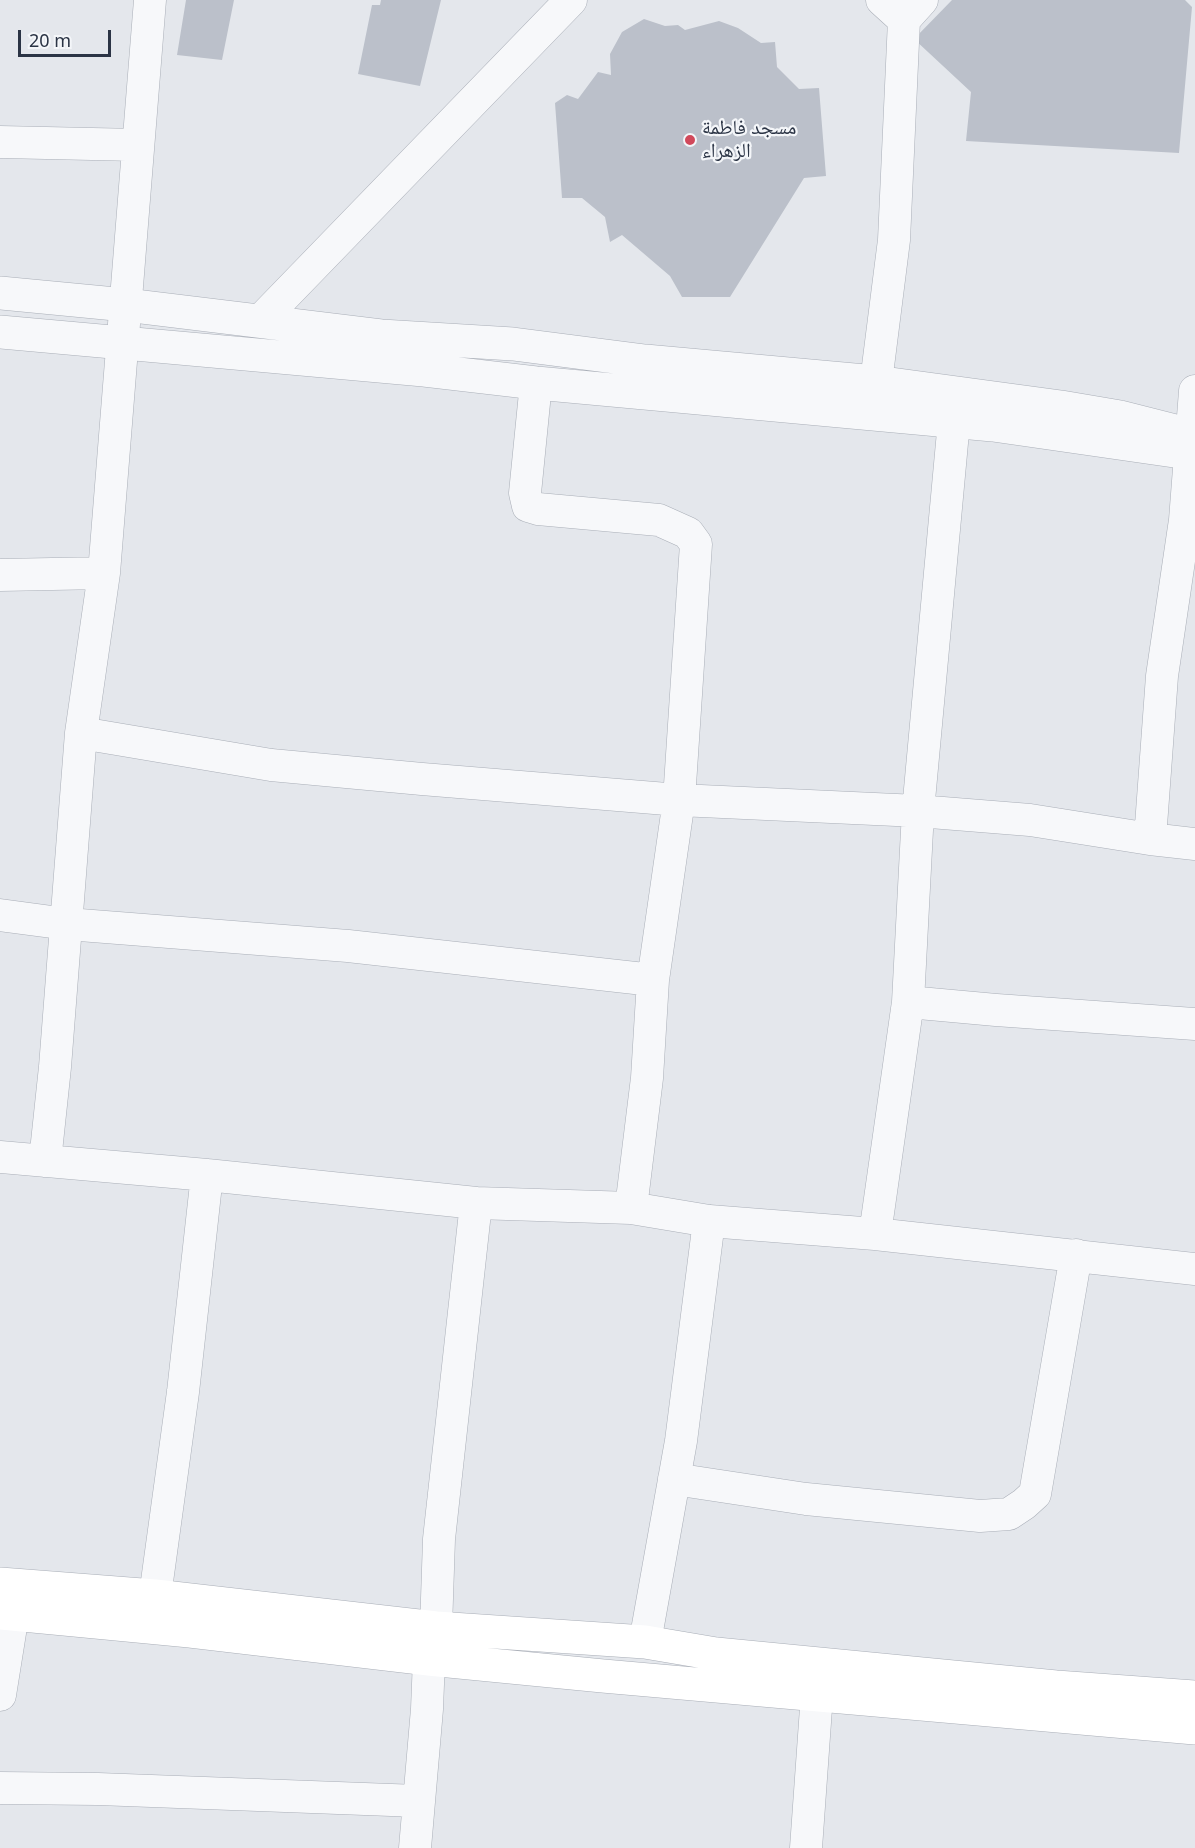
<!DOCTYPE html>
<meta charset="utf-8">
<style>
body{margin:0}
#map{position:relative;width:1195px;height:1848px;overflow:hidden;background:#e4e7ec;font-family:"Noto Sans",sans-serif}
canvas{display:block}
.scale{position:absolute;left:18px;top:30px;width:93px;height:27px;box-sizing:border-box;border:3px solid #2b3445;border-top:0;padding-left:8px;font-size:18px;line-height:21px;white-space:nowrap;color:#2b3445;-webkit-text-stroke:4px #f4f6f9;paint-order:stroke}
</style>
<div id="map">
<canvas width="1195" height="1848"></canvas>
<div class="scale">20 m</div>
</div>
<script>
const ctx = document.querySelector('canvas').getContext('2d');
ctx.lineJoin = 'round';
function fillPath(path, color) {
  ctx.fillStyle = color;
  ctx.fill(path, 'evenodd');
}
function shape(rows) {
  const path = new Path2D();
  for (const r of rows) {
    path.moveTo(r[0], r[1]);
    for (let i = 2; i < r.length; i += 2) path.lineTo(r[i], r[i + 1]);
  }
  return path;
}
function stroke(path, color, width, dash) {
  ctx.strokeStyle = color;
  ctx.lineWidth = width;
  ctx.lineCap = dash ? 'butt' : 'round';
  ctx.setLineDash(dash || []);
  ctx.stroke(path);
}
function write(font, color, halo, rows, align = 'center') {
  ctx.font = font + ' "Noto Sans","Noto Naskh Arabic",sans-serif';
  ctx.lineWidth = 4.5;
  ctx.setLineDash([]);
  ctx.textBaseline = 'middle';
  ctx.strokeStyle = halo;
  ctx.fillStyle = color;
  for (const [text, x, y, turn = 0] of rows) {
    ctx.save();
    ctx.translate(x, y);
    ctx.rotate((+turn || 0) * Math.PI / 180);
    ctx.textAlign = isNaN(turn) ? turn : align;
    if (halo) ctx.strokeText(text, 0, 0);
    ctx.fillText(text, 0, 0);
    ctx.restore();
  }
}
const building = shape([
 [186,0,234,0,222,60,177,55],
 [381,0,441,0,420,86,358,74,372,5,380,5],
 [952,0,1185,0,1192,7,1179,153,966,141,971,92,914,39],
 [644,19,665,26,678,25,685,30,719,21,738,28,761,43,775,42,777,67,799,89,819,88,826,176,804,178,730,297,682,297,670,276,622,235,610,242,605,217,582,198,562,198,555,103,567,95,578,99,598,72,611,75,610,54,622,32]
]);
const minor = shape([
 [882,0,904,20,922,0],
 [0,142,138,145],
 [260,321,571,0],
 [876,382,894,240,904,20],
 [536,383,525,493,528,506,538,509,659,520,688,533,696,544,679,800,653,980,647,1078,631,1208],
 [0,575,104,573],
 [81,733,271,765,422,779,679,800,918,811,1030,820,1150,839,1195,844],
 [1150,839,1162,676,1185,520,1195,391],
 [0,915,67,924,348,946,653,980],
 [908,1002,996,1010,1195,1024],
 [0,1157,207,1175,476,1203,631,1208,709,1221,875,1234,1195,1269],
 [45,1161,55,1067,81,733,104,573,150,0],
 [875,1234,908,1002,918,811,954,421],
 [674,1479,806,1499,980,1516,1009,1514,1024,1504,1035,1494,1076,1255],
 [155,1596,183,1392,207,1175],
 [645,1642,681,1441,709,1221],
 [0,1695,13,1614,21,1591],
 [0,1788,98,1789,418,1801],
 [415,1848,427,1709,429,1659,436,1628,439,1539,476,1203],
 [806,1848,817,1694]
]);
const tertiary = shape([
 [0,293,126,305,381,336,513,344,645,361,876,382,1061,407,1120,417,1195,436],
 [0,332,424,370,536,383,993,425,1195,454]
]);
const secondary = shape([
 [0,1584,155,1596,436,1628,645,1642,716,1654,1056,1687,1195,1697],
 [0,1613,190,1631,429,1659,603,1676,1195,1728]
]);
const markers = [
 [690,140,6,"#d1495b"]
];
const poiNames = [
 ["مسجد فاطمة",702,128],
 ["الزهراء",702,151]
];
fillPath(building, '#bbc0ca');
stroke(minor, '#a9aeb7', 33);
stroke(tertiary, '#a9aeb7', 34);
stroke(secondary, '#a9aeb7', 34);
stroke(minor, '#f7f8fa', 32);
stroke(tertiary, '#f7f8fa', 33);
stroke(secondary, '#fff', 33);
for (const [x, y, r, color] of markers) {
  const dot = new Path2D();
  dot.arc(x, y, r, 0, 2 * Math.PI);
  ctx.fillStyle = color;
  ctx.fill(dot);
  stroke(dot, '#f4f6f9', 2);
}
write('20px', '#2b3445', '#f4f6f9', poiNames, 'left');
</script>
